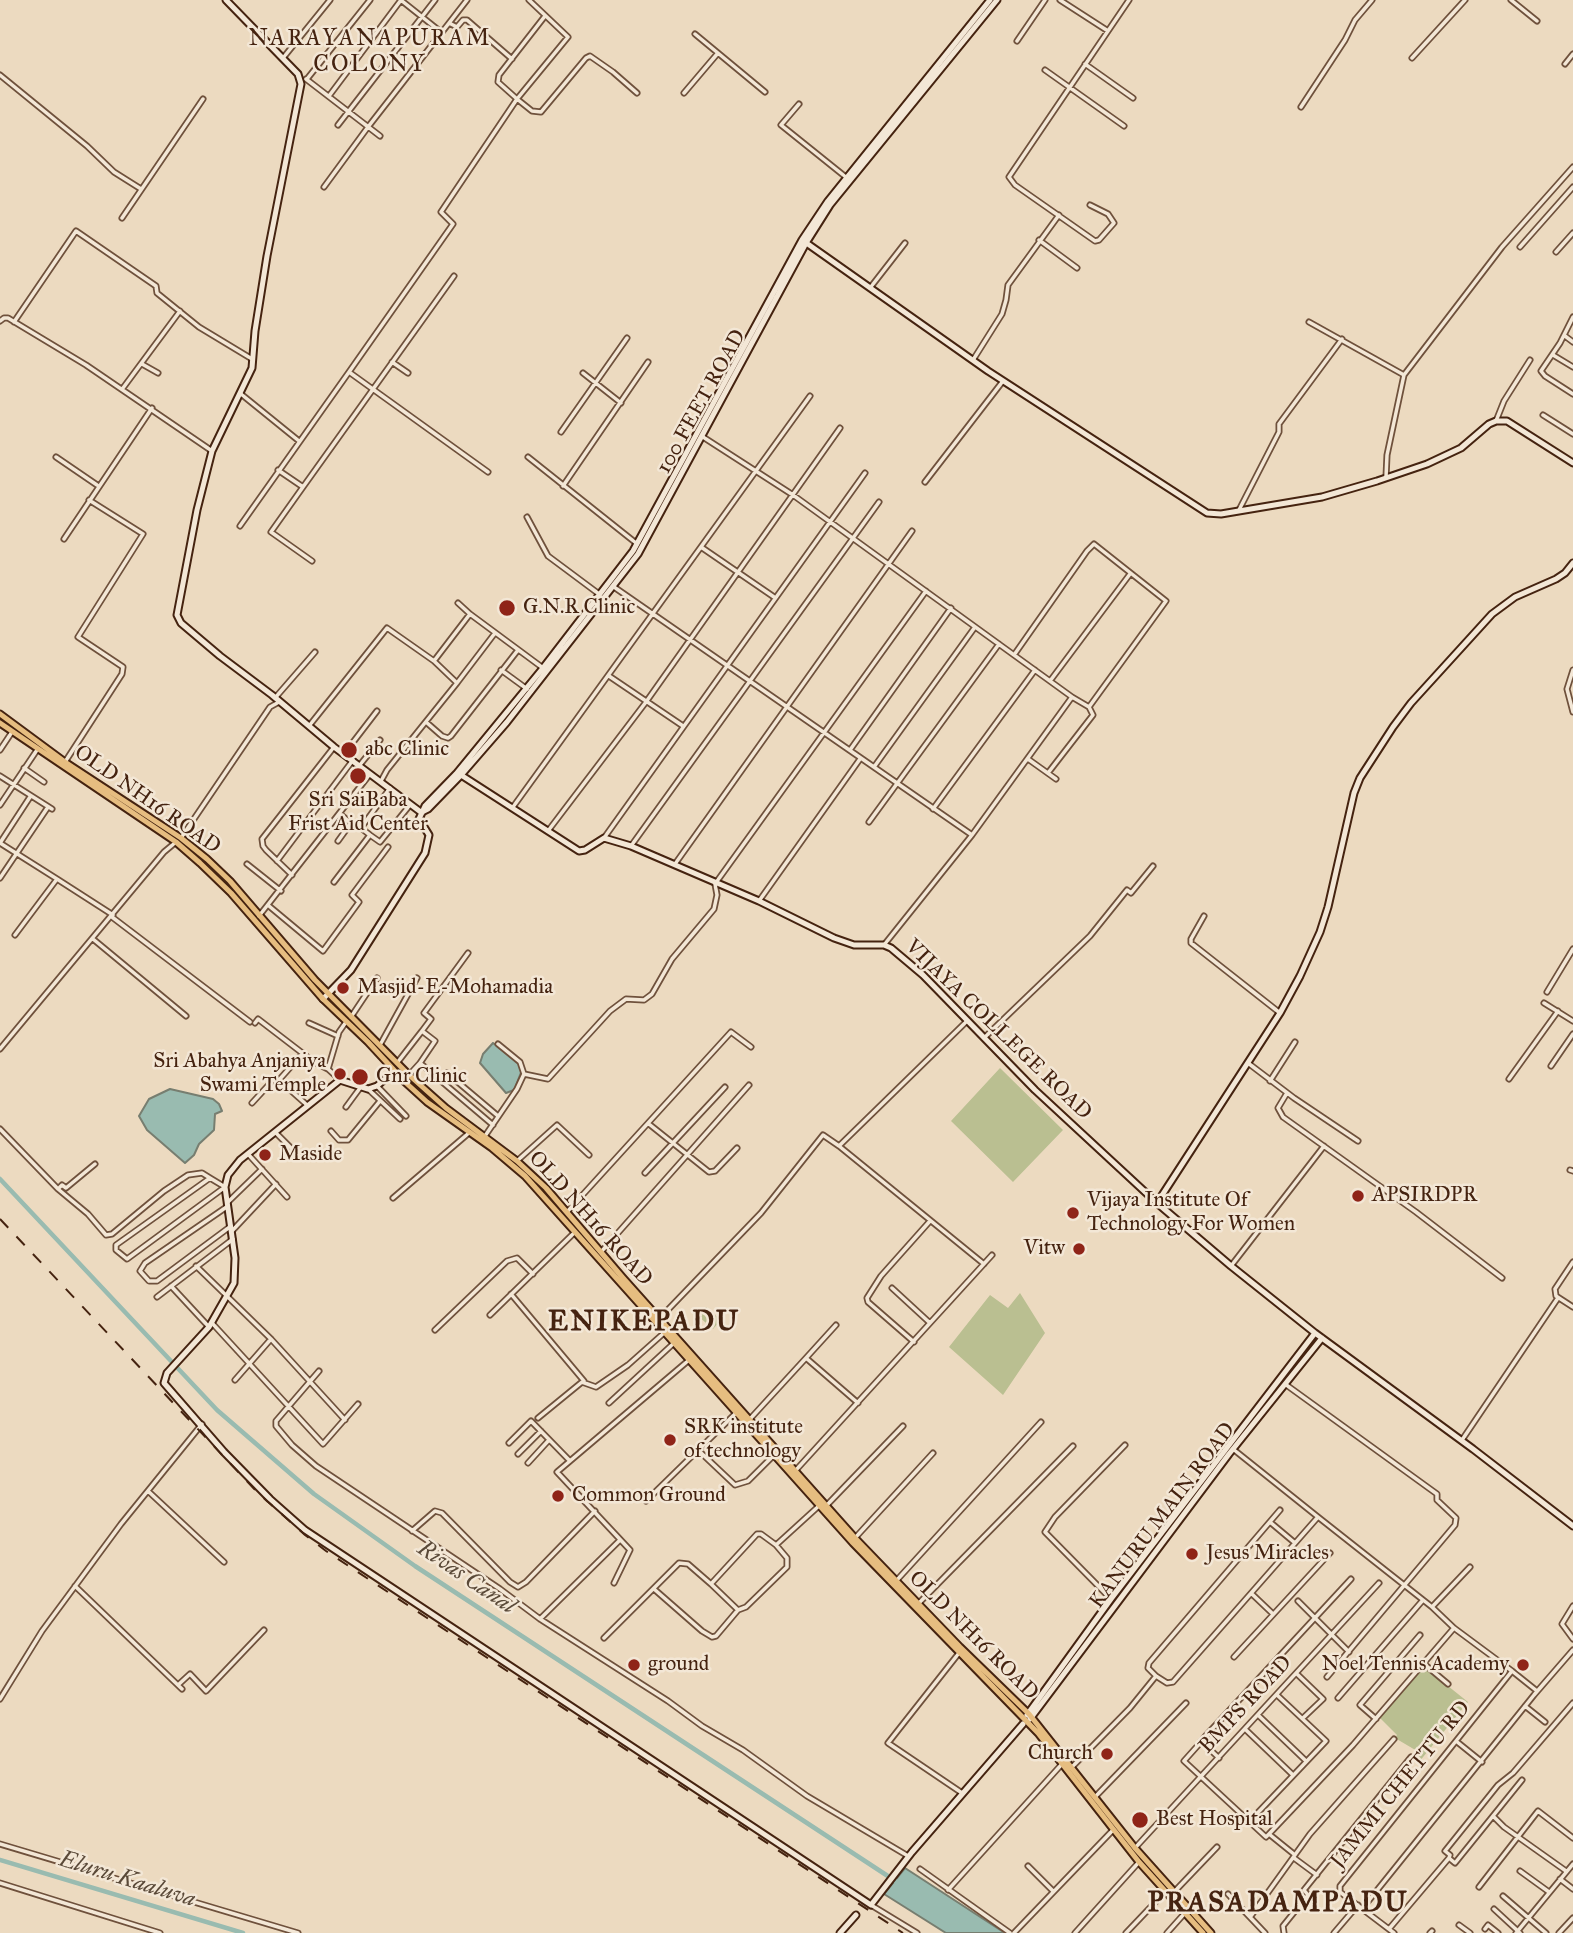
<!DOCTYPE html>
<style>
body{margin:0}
canvas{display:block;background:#ecdac0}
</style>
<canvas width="1573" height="1933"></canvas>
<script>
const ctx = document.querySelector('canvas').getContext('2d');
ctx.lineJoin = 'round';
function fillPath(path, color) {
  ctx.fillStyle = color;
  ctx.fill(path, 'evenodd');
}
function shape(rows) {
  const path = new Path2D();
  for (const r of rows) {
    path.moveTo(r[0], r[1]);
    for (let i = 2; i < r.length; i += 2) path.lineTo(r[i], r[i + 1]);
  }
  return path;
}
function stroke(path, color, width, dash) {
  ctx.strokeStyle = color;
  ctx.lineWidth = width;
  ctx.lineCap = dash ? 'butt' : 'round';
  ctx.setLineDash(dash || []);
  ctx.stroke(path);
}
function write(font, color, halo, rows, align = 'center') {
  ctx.font = font + ' "IM FELL Great Primer",serif';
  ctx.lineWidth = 5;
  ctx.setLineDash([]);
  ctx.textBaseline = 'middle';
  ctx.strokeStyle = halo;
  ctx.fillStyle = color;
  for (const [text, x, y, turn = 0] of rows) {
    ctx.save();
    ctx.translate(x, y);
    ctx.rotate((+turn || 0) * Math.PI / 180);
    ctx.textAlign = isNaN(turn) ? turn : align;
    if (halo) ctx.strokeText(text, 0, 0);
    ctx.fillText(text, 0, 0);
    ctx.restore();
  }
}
const green = shape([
 [1000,1068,1063,1130,1013,1182,951,1121],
 [1020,1293,1045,1333,1003,1395,949,1347,990,1295,1008,1308],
 [706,1307,721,1320,713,1329,698,1316],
 [1423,1666,1468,1702,1419,1762,1415,1759,1416,1756,1412,1757,1417,1751,1395,1738,1397,1735,1380,1718]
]);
const water = shape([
 [493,1043,521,1065,522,1070,514,1090,506,1093,480,1063,483,1054,493,1043],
 [170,1089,213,1099,219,1104,222,1111,215,1114,214,1130,199,1144,194,1155,185,1163,147,1130,139,1116,149,1099,170,1089],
 [905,1868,1005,1933,946,1933,884,1894,905,1868]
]);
const canal = shape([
 [0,1179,217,1410,314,1494,415,1566,900,1884],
 [0,1860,243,1933]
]);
const street = shape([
 [1060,0,1108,31],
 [1511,0,1537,21],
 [402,1,441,32],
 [545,16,499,75,498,82,517,99,532,111,541,112,586,58,590,56,613,72,637,93],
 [449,23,457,27,463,20,467,20,512,59],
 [695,34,765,92],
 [1017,41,1045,0],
 [283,58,330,0],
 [1412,58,1465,0],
 [1085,64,1133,98],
 [1565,64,1573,54],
 [1045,70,1124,126],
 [0,75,87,146,114,172,141,189],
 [306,79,380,136],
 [307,79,370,0],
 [684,93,718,53],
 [329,96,401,0],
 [799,104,781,125,847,178],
 [1301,107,1345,40,1355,20,1372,0],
 [338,125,435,0],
 [324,187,368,127,467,0],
 [1090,205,1108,214,1114,223,1099,240,1095,241,1015,185,1009,177,1129,0],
 [122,218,203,99],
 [1039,240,1077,268],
 [1520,247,1573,187],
 [1556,252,1573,233],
 [870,288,905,243],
 [1573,317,1560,343,1541,371,1545,376,1573,394],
 [0,321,4,318,8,318,86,365,212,451],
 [14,322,76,231,156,286,157,293,199,327,252,359],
 [1309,322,1404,375],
 [1565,336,1573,342],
 [1553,355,1573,367],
 [973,360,1002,314,1006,300,1008,285,1059,215],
 [392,362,408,373],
 [142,364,158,373],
 [583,373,621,403],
 [123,388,180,311],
 [241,394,299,441],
 [1543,415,1573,434],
 [1496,421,1504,401,1530,360],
 [561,432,627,338],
 [703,437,793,495,1072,697,1089,707],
 [56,457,97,485],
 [528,457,636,543],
 [278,470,303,487,454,276],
 [488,472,349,372,453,224,441,212,517,99,568,37,529,0],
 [1386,477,1387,455,1404,375,1502,247,1573,167],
 [925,482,1003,381],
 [563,486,648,362],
 [303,487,271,532,312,561],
 [1239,510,1279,432,1279,424,1342,339],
 [527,517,548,556,599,594],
 [240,526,349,372],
 [64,539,152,408],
 [701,547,774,597],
 [614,587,972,835,1072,697],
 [458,603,470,614],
 [1014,655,1087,551,1094,544,1166,601,1089,707,1093,715,1048,773],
 [434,661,470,614,543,668],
 [501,670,527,689],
 [1573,670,1567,689,1573,712],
 [609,676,683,726],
 [1050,681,1130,574],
 [275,698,315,652],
 [426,722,442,736,448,738,451,736,518,650],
 [309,726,387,628,434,661,457,683],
 [0,750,12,732],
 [850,750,951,608],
 [344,754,377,711],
 [1028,759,1056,779],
 [65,762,122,674,123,667,78,637,143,534,89,500],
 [359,766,380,740],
 [874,767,975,627],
 [24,768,44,782],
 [0,776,52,809],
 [381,781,387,770,457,683,495,633],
 [390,788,361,828,370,835,380,842,410,805],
 [0,805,37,750],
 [513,807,810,396],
 [933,809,1035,670],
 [869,822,999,644],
 [548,831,646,702,840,428],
 [181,838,270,707,279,702],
 [604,838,865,473],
 [338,841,351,823,340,814],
 [0,843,57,879,15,935],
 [0,843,30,797],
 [631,846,879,502],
 [277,861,353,760],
 [247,864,281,891],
 [675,864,912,531],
 [292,875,266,850,263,846,262,839,334,747],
 [0,878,48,807],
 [57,879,113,915],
 [334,882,370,835],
 [759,901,860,759],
 [269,906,323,951,359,902,352,895,388,847],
 [259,916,370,774],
 [1204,916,1191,939,1191,943,1280,1013],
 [112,917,250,1022],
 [93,939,186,1016],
 [884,945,972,835],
 [1547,992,1573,949],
 [1544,1003,1573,1021],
 [351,1017,377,978],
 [255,1023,258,1019,314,1062,328,1069,340,1080],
 [309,1023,338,1036],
 [422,1031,431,1019,424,1013,468,953],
 [984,1038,1090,936,1127,890,1131,893,1153,866],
 [380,1045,417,978],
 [0,1049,164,852,176,842],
 [397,1063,422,1031,435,1041,420,1063,493,1125],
 [1248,1063,1294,1098,1358,1141],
 [1551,1066,1573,1034],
 [328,1069,339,1032,346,1022],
 [447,1073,498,1116],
 [524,1074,548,1079,610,1011,626,999,644,1000,652,994,672,959,714,909,717,895,715,884,926,591],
 [409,1075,420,1063],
 [1509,1079,1558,1011],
 [279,1080,307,1105],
 [1270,1081,1295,1042],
 [377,1086,406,1116],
 [368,1089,400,1119],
 [1287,1093,1278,1108,1283,1117,1416,1212,1502,1278],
 [252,1103,275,1078,279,1080,303,1053],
 [346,1107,360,1088],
 [649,1124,709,1172,715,1171,737,1148],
 [0,1129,58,1189,88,1214,106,1235,112,1234,164,1191,188,1175,202,1173,210,1178,225,1187,127,1259,116,1250,116,1245,210,1178],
 [331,1131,339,1140,348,1140,380,1101],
 [276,1133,301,1158],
 [485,1136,517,1089,524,1074,520,1062,498,1044],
 [839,1146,984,1264],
 [248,1154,287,1197],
 [517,1161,557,1125,589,1155],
 [1570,1170,1573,1171],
 [645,1173,725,1087],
 [58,1189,62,1185,66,1188,95,1164],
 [393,1198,470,1132],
 [228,1202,262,1169],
 [228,1206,145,1263,140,1271,149,1281,157,1281,231,1226],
 [567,1212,731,1032,751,1047],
 [232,1231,276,1184],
 [601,1252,749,1085],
 [1573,1262,1555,1289,1556,1296,1573,1307],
 [196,1266,271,1339,345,1420],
 [1231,1266,1324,1146],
 [171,1286,209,1327],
 [892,1288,930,1323],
 [511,1294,584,1381],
 [157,1297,233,1239],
 [490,1315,574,1233],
 [660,1318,761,1213,823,1135,839,1146,967,1021],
 [212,1323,323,1444,358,1404],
 [435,1330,507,1261,517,1258,533,1274],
 [914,1342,868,1302,867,1298,881,1276,930,1221],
 [806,1358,836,1325],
 [319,1371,276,1421,276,1426,292,1445,316,1466,500,1589,540,1619,668,1701,702,1726,743,1750,807,1796,908,1856],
 [235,1380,271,1339],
 [1285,1384,1437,1494,1437,1500,1456,1518,1455,1525,1327,1677],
 [609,1403,674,1343],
 [538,1418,582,1382,596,1387,628,1365,665,1332],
 [750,1419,806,1358,858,1403],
 [1462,1440,1558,1298],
 [509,1443,531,1421,570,1461],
 [698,1450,735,1485,748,1481,774,1455],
 [518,1454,541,1431],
 [528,1463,549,1440],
 [796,1470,992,1255],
 [148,1491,224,1562],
 [646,1501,736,1413],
 [827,1505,903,1426],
 [1318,1517,1432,1607,1470,1567],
 [1270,1522,1295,1543],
 [412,1531,435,1511,442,1513,510,1582,518,1587,526,1582,595,1511],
 [855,1538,933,1453],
 [776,1545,821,1504],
 [897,1580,1041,1422],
 [614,1583,630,1550,557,1472,689,1360],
 [75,1586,182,1689],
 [654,1589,702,1631,712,1637,716,1636,738,1610,746,1607,787,1567,787,1558,776,1545,761,1534,757,1534,711,1584,738,1610],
 [1252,1594,1273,1614],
 [1111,1599,1045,1532,1055,1517,1125,1445],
 [1298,1601,1349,1652],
 [919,1603,1073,1446],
 [1573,1606,1562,1624,1573,1639],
 [1432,1607,1454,1628,1512,1671],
 [540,1619,620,1540],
 [604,1638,679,1563,688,1564,711,1584],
 [959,1653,888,1743,962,1793],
 [1234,1657,1330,1553],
 [1423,1663,1448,1684],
 [1297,1674,1323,1699,1303,1718],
 [1156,1676,1148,1668,1149,1663,1280,1510],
 [178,1685,190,1674,206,1691,264,1630],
 [1338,1698,1423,1600],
 [0,1699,42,1631,121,1524,202,1424],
 [1525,1706,1545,1722],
 [1258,1715,1306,1761],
 [1376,1719,1360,1705,1420,1635],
 [1246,1730,1293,1775],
 [1456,1741,1482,1762],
 [1201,1742,1184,1761,1266,1837,1269,1834,1295,1855],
 [1219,1758,1201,1741,1351,1579],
 [1072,1767,1130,1708,1156,1676,1167,1683,1173,1682,1318,1517,1233,1449],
 [1522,1780,1455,1863,1449,1858,1450,1855,1445,1851,1498,1785,1513,1773,1573,1703],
 [1095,1797,1186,1703],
 [1493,1816,1504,1827,1566,1871],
 [1249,1822,1326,1741,1277,1695],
 [1269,1834,1353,1745,1454,1628],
 [0,1844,298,1933],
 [1135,1848,1379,1583],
 [1294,1858,1317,1875],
 [1028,1866,1053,1891],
 [920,1869,1010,1933],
 [1520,1871,1549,1892],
 [1560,1879,1573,1889],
 [0,1883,160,1933],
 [1479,1887,1538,1811,1573,1838],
 [948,1890,1062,1764],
 [1175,1891,1217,1847],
 [1228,1894,1265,1933],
 [1503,1896,1546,1933],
 [871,1905,917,1933],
 [1362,1909,1534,1695,1573,1650],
 [1494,1909,1520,1933],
 [1251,1916,1310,1834,1394,1739],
 [1459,1925,1470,1933],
 [1389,1929,1449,1858],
 [1485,1929,1488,1925,1498,1933],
 [1014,1933,1113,1830],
 [1075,1933,1139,1862],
 [1126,1933,1166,1891],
 [1167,1933,1184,1914],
 [1284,1933,1283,1926,1308,1895,1304,1890,1411,1757],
 [1334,1933,1358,1905],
 [1394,1933,1340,1892,1340,1886,1512,1671,1537,1691],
 [1430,1933,1432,1931],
 [1516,1933,1573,1864],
 [1559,1933,1573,1918]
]);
const secondary = shape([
 [226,0,298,74,301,84,267,256,255,331,252,368,212,451,197,510,177,615,181,623,220,656,272,695,334,747,422,813],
 [805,242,988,371,1207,513,1221,514,1322,497,1377,481,1427,464,1461,448,1489,424,1496,421,1507,421,1573,463],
 [461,775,579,851,585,850,604,838,631,846,759,901,834,938,854,945,884,945,891,948,923,975,1035,1090,1157,1203,1231,1266,1315,1333,1473,1449,1573,1526],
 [424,811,428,809,461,775,507,722,638,554,806,243,830,205,997,0],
 [323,999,351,970,425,853,429,835,419,819,425,806,456,774,543,668,633,551,802,240,828,201,990,0],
 [394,1071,377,1086,368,1089,340,1080,240,1160,228,1175,225,1187,235,1258,234,1283,209,1327,167,1373,164,1383,224,1452,270,1499,305,1530,871,1905,912,1852,1023,1724],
 [1157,1203,1280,1013,1300,976,1320,932,1328,907,1354,793,1360,778,1393,727,1411,703,1492,614,1515,597,1556,579,1565,573,1573,563],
 [1027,1715,1111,1599,1315,1333],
 [1030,1719,1229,1454,1322,1338],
 [840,1933,856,1915]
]);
const primary = shape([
 [0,714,65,762,181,838,207,859,230,881,315,980,409,1075,446,1108,517,1161,546,1188,623,1278,855,1538,960,1647,1029,1714,1135,1848,1211,1933],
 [0,723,176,842,200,863,231,893,323,999,368,1042,405,1082,427,1102,492,1148,525,1176,853,1543,1038,1733,1139,1862,1203,1933]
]);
const rail = shape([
 [0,1219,258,1493,305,1535,326,1551,903,1933]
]);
const markers = [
 [507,608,9,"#8f2418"],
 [349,750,9,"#8f2418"],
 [358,776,9,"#8f2418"],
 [343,988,7,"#8f2418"],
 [340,1074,7,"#8f2418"],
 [360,1077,9,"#8f2418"],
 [265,1155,7,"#8f2418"],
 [1358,1196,7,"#8f2418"],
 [1073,1213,7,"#8f2418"],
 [1079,1249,7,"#8f2418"],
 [670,1440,7,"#8f2418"],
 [558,1496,7,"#8f2418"],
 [1192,1554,7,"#8f2418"],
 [634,1665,7,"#8f2418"],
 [1523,1665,7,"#8f2418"],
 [1107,1754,7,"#8f2418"],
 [1140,1820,9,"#8f2418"]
];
const streetNames = [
 ["100 FEET ROAD",702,402,-61],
 ["OLD NH16 ROAD",147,800,35],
 ["VIJAYA COLLEGE ROAD",998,1030,44],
 ["OLD NH16 ROAD",590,1219,48],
 ["KANURU MAIN ROAD",1163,1516,-53],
 ["OLD NH16 ROAD",973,1636,45],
 ["BMPS ROAD",1246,1705,-47],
 ["JAMMI CHETTU RD",1401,1785,-51]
];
const poiNames = [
 ["G.N.R Clinic",523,608],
 ["abc Clinic",365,750],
 ["Sri SaiBaba",358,801,"center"],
 ["Frist Aid Center",358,825,"center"],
 ["Masjid-E-Mohamadia",357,988],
 ["Sri Abahya Anjaniya",326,1062,"right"],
 ["Swami Temple",326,1086,"right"],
 ["Gnr Clinic",376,1077],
 ["Maside",279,1155],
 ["APSIRDPR",1372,1196],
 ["Vijaya Institute Of",1087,1201],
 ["Technology For Women",1087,1225],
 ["Vitw",1065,1249,"right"],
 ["SRK institute",684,1428],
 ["of technology",684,1452],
 ["Common Ground",572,1496],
 ["Jesus Miracles",1206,1554],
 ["ground",648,1665],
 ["Noel Tennis Academy",1509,1665,"right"],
 ["Church",1093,1754,"right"],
 ["Best Hospital",1156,1820]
];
const neighbourhoodNames = [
 ["NARAYANAPURAM",370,39],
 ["COLONY",370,65]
];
const waterNames = [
 ["Rivas Canal",466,1578,34],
 ["Eluru Kaaluva",127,1880,17]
];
const districtNames = [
 ["ENIKEPADU",644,1323],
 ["PRASADAMPADU",1278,1904]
];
fillPath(green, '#babf91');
fillPath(water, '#99bbb0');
stroke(water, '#777e70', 2);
stroke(canal, '#99bbb0', 4.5);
stroke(street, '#6f513c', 7);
stroke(secondary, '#452310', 9);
stroke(primary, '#452310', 9);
stroke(street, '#f3e7d6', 3.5);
stroke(secondary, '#f3e7d6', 5);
stroke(primary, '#e6bd80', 5);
stroke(rail, '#452310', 2, [12, 12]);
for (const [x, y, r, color] of markers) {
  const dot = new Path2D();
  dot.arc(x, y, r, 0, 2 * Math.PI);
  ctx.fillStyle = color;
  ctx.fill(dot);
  stroke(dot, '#f3e7d6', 2.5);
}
write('21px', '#452310', '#f3e7d6', streetNames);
write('21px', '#452310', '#f3e7d6', poiNames, 'left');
ctx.letterSpacing = '2px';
write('23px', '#452310', '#f3e7d6', neighbourhoodNames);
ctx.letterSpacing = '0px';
write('italic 23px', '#5a4938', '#f3e7d6', waterNames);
ctx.letterSpacing = '2px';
write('bold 28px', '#452310', '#f3e7d6', districtNames);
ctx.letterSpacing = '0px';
</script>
